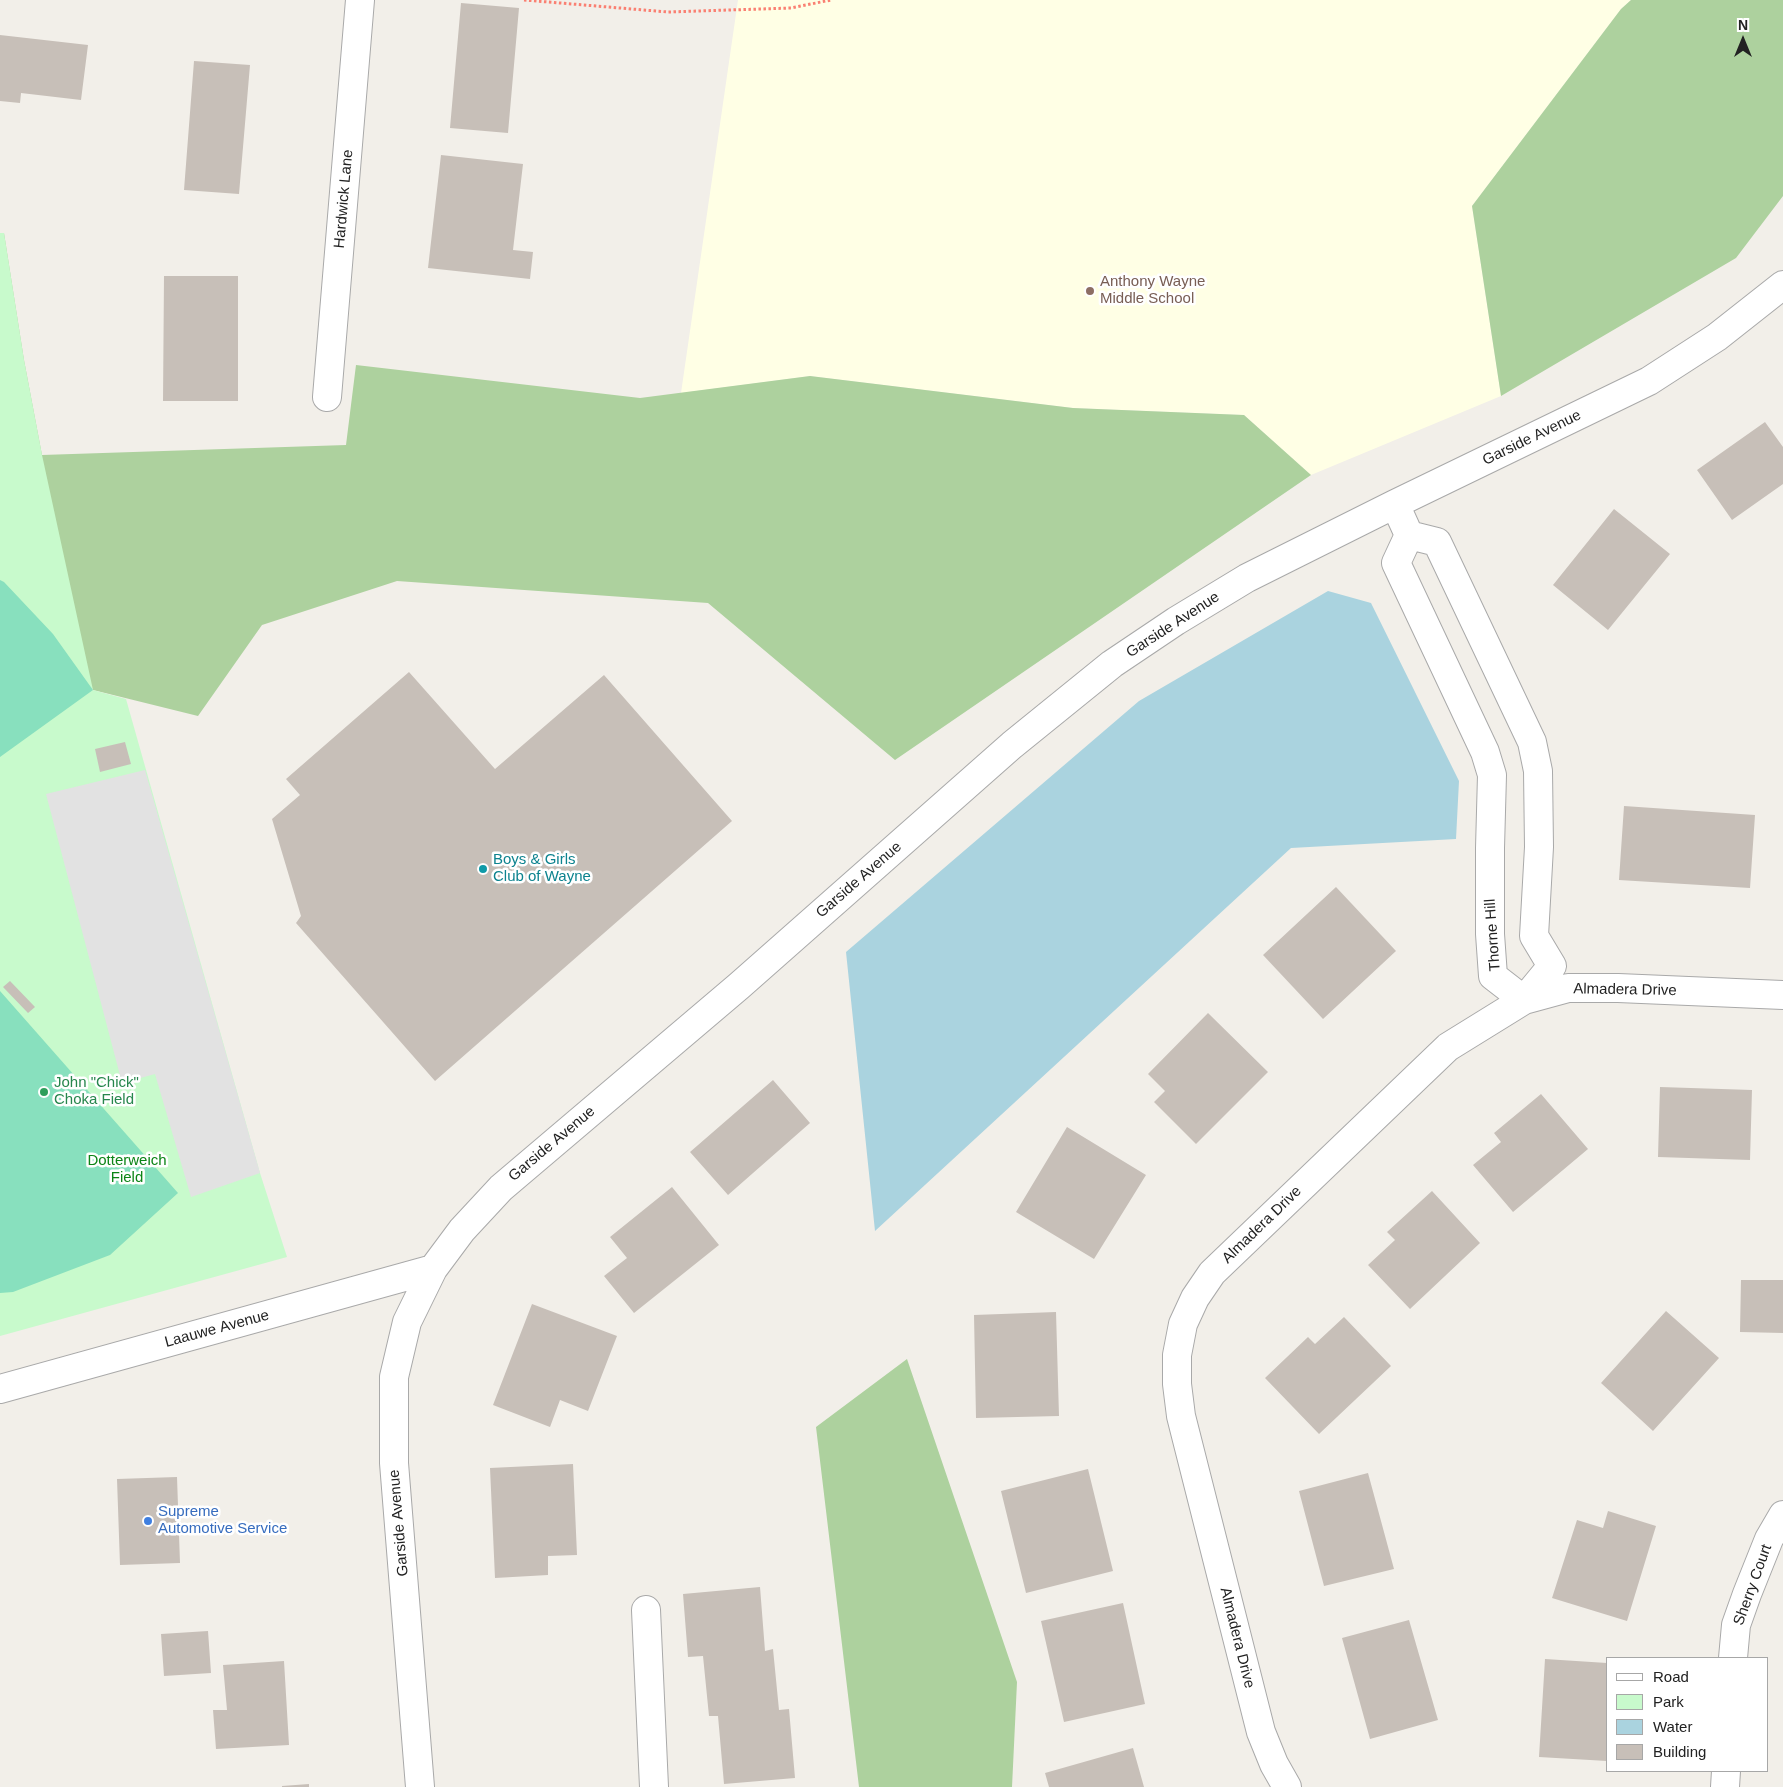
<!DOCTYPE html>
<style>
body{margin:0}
#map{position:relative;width:1783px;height:1787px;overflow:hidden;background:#f2efe9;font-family:Helvetica,sans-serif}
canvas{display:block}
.legend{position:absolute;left:1606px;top:1657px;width:162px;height:115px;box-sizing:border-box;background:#fff;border:1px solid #a7a7a7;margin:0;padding:6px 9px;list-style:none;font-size:15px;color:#222}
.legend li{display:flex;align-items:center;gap:10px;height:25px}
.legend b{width:25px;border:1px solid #a7a7a7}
.north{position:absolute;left:1718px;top:15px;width:50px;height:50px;-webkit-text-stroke:4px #fff;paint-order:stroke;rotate:0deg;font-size:14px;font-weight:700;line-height:20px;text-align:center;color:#222}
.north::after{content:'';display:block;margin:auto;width:18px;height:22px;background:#222;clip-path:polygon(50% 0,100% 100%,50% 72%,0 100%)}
</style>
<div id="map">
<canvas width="1783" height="1787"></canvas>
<ul class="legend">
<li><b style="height:6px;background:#fff"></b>Road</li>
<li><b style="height:14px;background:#c8facc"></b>Park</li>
<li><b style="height:14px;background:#aad3df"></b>Water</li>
<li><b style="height:14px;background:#c7bfb8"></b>Building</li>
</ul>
<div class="north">N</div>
</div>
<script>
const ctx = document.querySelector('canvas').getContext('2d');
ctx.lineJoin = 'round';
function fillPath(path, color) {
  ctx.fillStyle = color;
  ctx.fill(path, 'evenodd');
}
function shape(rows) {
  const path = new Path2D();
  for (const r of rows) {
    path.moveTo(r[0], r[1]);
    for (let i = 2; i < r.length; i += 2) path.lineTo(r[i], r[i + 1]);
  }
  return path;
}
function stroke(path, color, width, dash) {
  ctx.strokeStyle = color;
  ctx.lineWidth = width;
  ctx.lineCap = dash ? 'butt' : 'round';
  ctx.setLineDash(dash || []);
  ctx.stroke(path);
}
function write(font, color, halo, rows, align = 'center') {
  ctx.font = font + ' Helvetica,sans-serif';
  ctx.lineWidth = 5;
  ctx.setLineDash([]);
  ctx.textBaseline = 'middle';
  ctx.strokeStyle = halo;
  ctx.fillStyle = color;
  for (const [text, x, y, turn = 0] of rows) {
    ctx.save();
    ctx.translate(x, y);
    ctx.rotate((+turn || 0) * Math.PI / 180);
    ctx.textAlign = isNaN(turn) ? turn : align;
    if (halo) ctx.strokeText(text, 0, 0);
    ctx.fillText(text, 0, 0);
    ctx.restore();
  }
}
const education = shape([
 [738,0,1631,0,1621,9,1472,206,1501,396,1311,475,1244,415,1073,408,810,376,681,393]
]);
const forest = shape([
 [1631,0,1783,0,1783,196,1736,258,1501,396,1472,206,1621,9],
 [0,233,4,233,24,360,42,455,346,445,356,365,640,398,810,376,1073,408,1244,415,1311,475,895,760,708,603,397,581,262,625,198,716,93,690,53,634],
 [907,1359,1017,1682,1012,1787,859,1787,816,1427]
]);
const park = shape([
 [0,233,4,233,24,360,42,455,93,690,126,699,260,1173,287,1257,0,1336]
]);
const pitch = shape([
 [0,580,4,582,53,634,93,690,0,757],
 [0,991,178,1193,110,1255,13,1292,0,1293]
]);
const parking = shape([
 [145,770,260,1173,191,1197,155,1074,122,1083,46,794]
]);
const water = shape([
 [1328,591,1371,603,1459,781,1456,839,1291,848,875,1231,846,952,1139,701]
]);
const building = shape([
 [461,3,519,8,508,133,450,128],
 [0,35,88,45,81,100,21,93,20,103,0,101],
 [194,61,250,65,239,194,184,190],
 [441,155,523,164,513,250,533,252,530,279,428,268],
 [164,276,238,276,238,401,163,401],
 [1765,422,1783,447,1783,484,1732,520,1697,470],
 [1614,509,1670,554,1608,630,1553,585],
 [409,672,495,769,604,675,732,821,435,1081,296,923,301,916,272,819,300,795,286,779],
 [125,742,131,764,100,772,95,749],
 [1624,806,1755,815,1750,888,1619,880],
 [1336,887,1396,951,1323,1019,1263,955],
 [10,981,35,1007,28,1013,3,987],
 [1208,1013,1268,1072,1196,1144,1154,1102,1165,1091,1148,1074],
 [773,1080,810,1123,728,1195,690,1152],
 [1660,1087,1752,1090,1750,1160,1658,1157],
 [1541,1094,1588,1149,1513,1212,1473,1165,1501,1142,1494,1133],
 [1067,1127,1146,1175,1094,1259,1016,1212],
 [672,1187,719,1245,634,1313,604,1276,627,1258,610,1237],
 [1432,1191,1480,1243,1410,1309,1368,1265,1395,1240,1387,1232],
 [1741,1280,1783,1280,1783,1333,1740,1332],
 [532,1304,617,1336,588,1411,560,1400,550,1427,493,1405],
 [1666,1311,1719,1358,1653,1431,1601,1383],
 [1056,1312,1059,1416,976,1418,974,1315],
 [1344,1317,1391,1366,1319,1434,1265,1378,1308,1337,1315,1344],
 [573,1464,577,1555,548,1556,548,1575,495,1578,490,1468],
 [1088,1469,1113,1571,1026,1593,1001,1491],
 [1368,1473,1394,1569,1324,1586,1299,1491],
 [177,1477,180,1563,120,1565,117,1479],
 [1608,1511,1656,1526,1627,1621,1552,1598,1577,1520,1603,1528],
 [760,1587,765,1651,773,1649,779,1710,789,1709,795,1778,724,1784,718,1716,709,1716,703,1656,688,1657,683,1594],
 [1123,1603,1145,1704,1064,1722,1041,1621],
 [1409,1620,1438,1720,1370,1739,1342,1638],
 [208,1631,211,1673,164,1676,161,1634],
 [1545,1659,1607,1663,1607,1761,1539,1757],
 [284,1661,289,1745,216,1749,213,1710,227,1710,223,1665],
 [1133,1748,1144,1787,1049,1787,1045,1773],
 [309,1784,309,1787,282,1787,282,1786]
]);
const path = shape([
 [524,0,668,12,791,8,831,0]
]);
const minor = shape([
 [327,397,360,0],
 [1395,504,1409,535,1437,542,1532,742,1538,771,1539,847,1534,936,1552,966,1524,1000,1493,976,1490,934,1490,848,1492,775,1485,752,1396,563,1409,535],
 [0,1389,433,1269],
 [646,1610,654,1787],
 [1733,1658,1736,1625,1747,1594,1769,1539,1783,1515],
 [420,1787,394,1463,394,1377,407,1322,433,1269,462,1230,501,1188,739,986,1012,745,1112,664,1176,621,1247,578,1395,504,1649,381,1717,337,1783,285],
 [1287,1787,1274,1764,1261,1732,1181,1416,1177,1384,1177,1355,1183,1324,1195,1298,1212,1273,1448,1047,1524,1000,1568,988,1618,988,1783,995],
 [1725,1787,1726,1771]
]);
const markers = [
 [1090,291,5,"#8d6e63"],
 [483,869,5,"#0f9aa8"],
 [44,1092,5,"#2e9e5b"],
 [148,1521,5,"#3f7fe0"]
];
const streetNames = [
 ["Hardwick Lane",344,199,-85],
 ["Garside Avenue",1532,438,-26],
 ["Garside Avenue",1173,625,-33],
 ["Garside Avenue",859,880,-41],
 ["Thorne Hill",1493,935,-94],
 ["Almadera Drive",1625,990,1],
 ["Garside Avenue",552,1144,-40],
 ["Almadera Drive",1262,1225,-44],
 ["Laauwe Avenue",217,1329,-15],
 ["Garside Avenue",399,1523,-95],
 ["Sherry Court",1753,1585,-70],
 ["Almadera Drive",1237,1638,76]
];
const educationNames = [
 ["Anthony Wayne",1100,282],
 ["Middle School",1100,299]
];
const cultureNames = [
 ["Boys & Girls",493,860],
 ["Club of Wayne",493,877]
];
const leisureNames = [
 ["John \"Chick\"",54,1083],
 ["Choka Field",54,1100]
];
const parkNames = [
 ["Dotterweich",127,1161],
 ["Field",127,1178]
];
const shopNames = [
 ["Supreme",158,1512],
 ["Automotive Service",158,1529]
];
fillPath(education, '#ffffe5');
fillPath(forest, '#add19e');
fillPath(park, '#c8facc');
fillPath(pitch, '#88e0be');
fillPath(parking, '#e2e2e2');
fillPath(water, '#aad3df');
fillPath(building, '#c7bfb8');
stroke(minor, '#a9a9a9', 30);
stroke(path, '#fa8072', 3, [2.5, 2.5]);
stroke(minor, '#fff', 28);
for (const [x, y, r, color] of markers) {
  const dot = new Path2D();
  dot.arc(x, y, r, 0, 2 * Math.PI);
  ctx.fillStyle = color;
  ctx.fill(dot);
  stroke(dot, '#fff', 2);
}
write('15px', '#222', '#fff', streetNames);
write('15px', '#785e54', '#fff', educationNames, 'left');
write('15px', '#0d838f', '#fff', cultureNames, 'left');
write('15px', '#27864d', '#fff', leisureNames, 'left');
write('15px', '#0c8416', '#fff', parkNames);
write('15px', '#366cbe', '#fff', shopNames, 'left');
</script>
